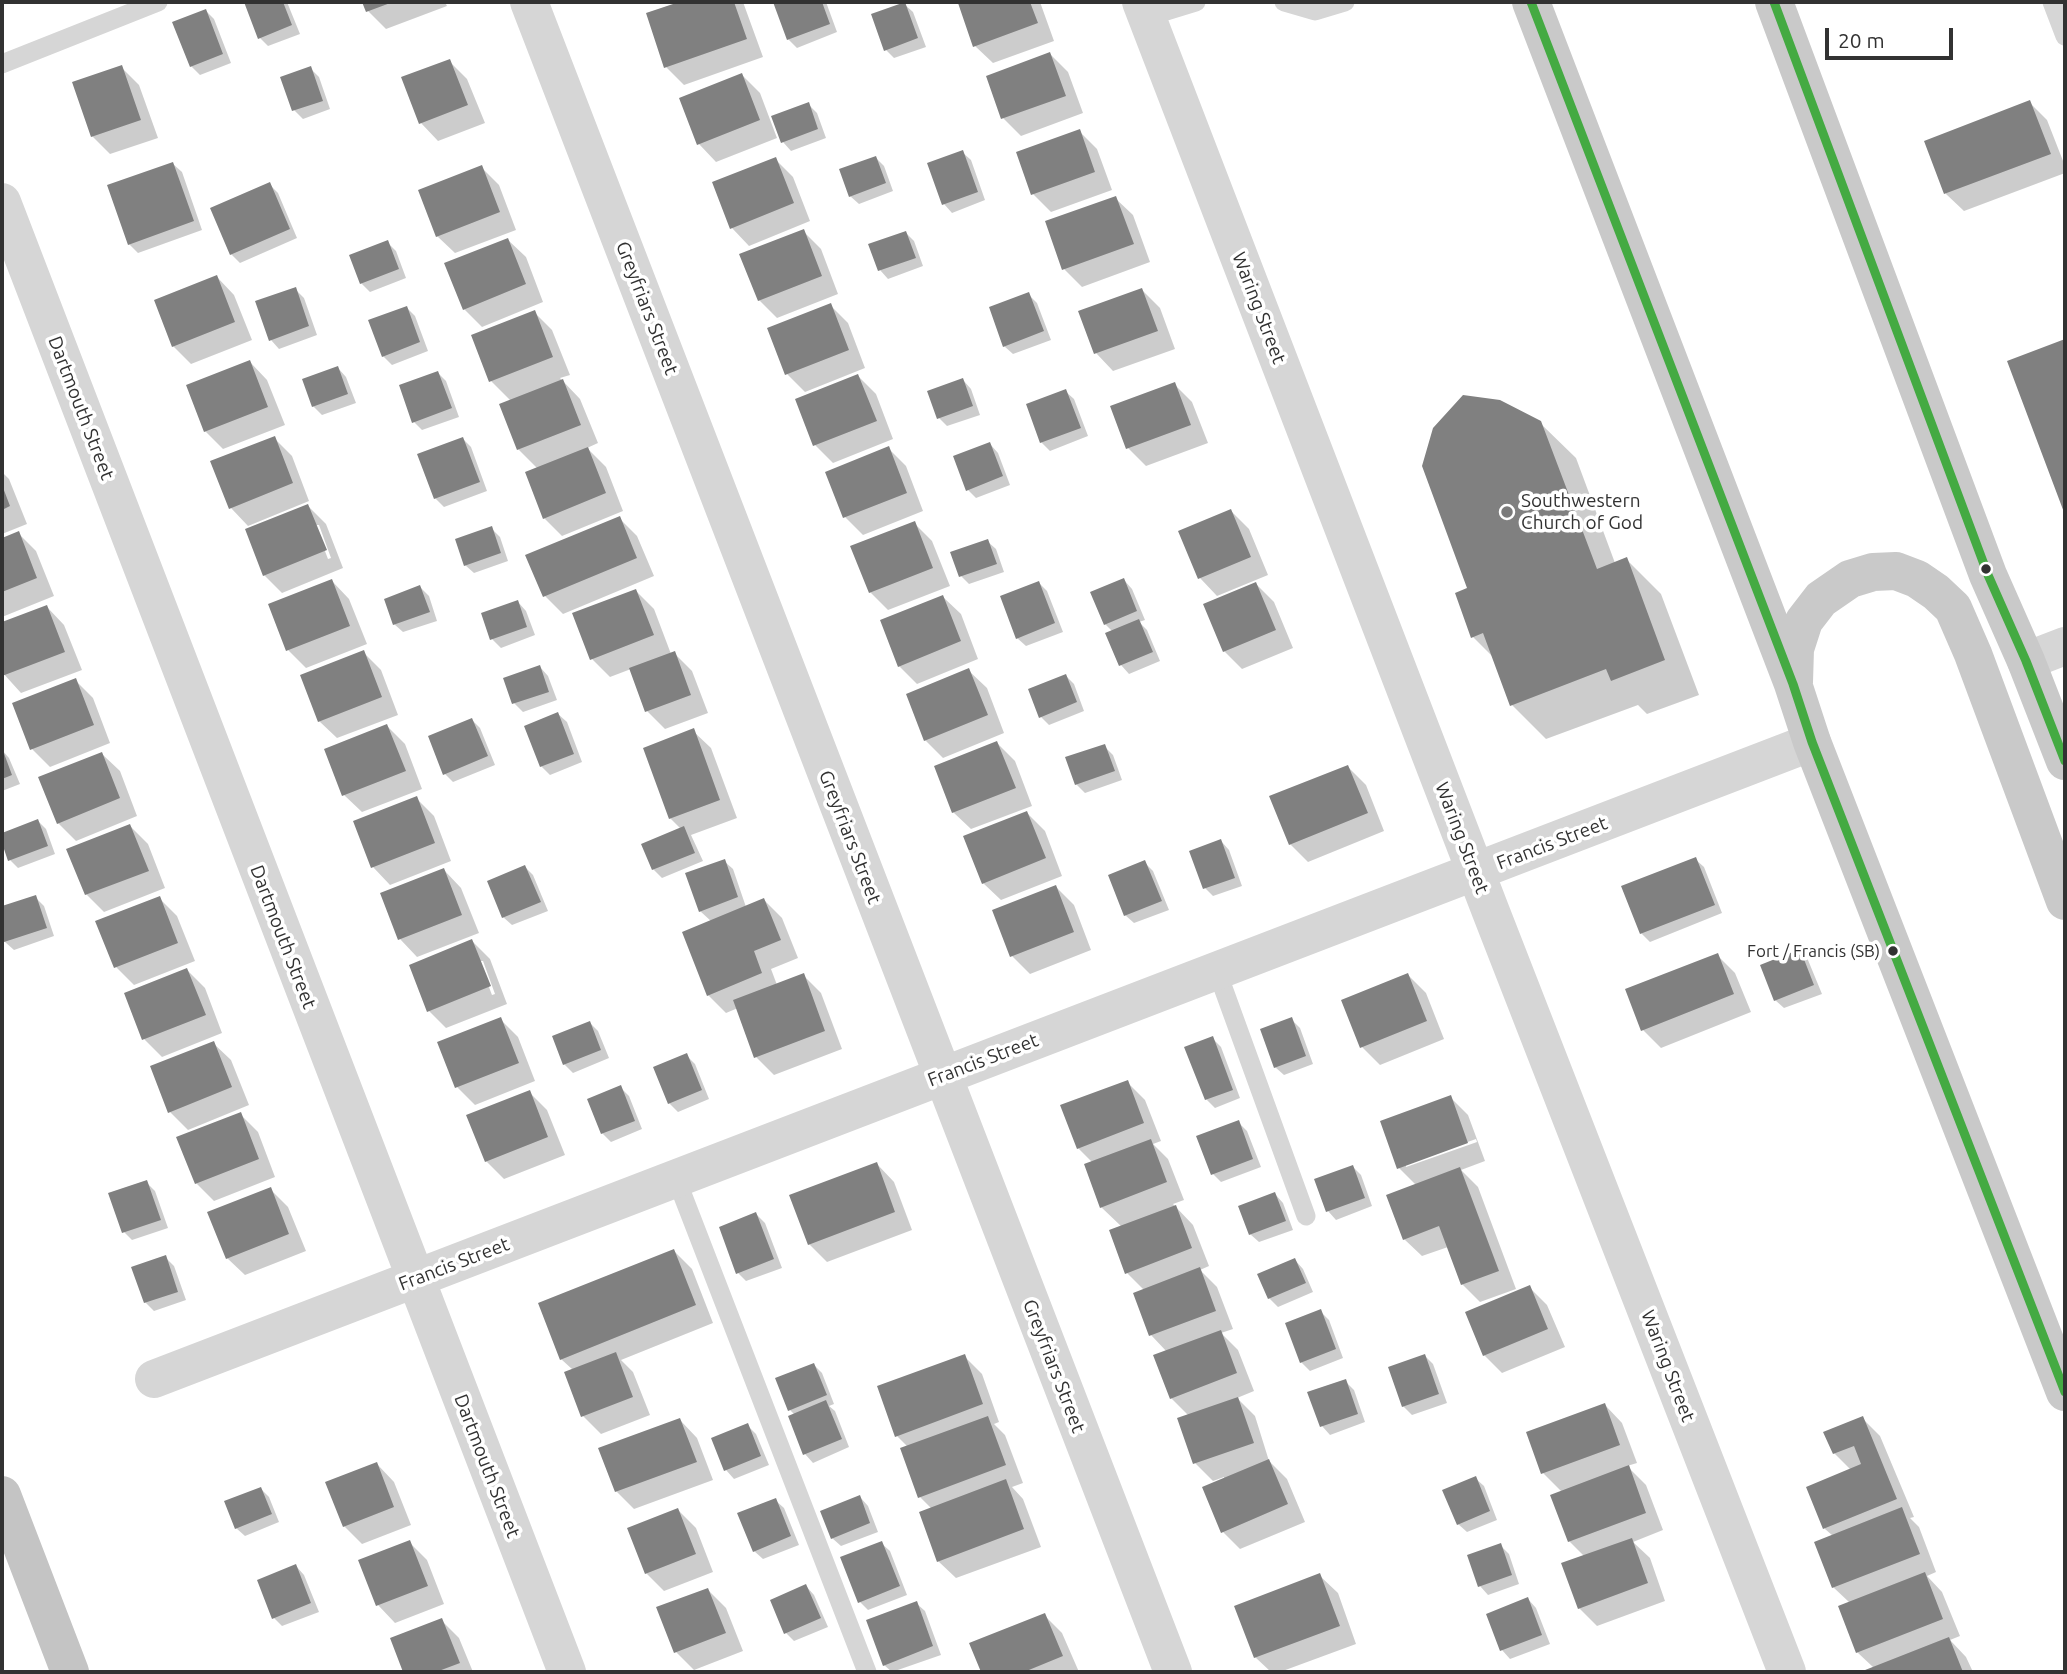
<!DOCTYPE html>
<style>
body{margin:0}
#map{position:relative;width:2067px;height:1674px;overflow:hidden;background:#fff;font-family:Ubuntu,sans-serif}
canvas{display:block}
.frame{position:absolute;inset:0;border:4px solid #323232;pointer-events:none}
.scale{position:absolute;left:1825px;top:28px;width:128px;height:32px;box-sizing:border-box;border:4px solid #323232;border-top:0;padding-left:9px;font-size:21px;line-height:24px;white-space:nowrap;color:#323232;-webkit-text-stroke:5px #fff;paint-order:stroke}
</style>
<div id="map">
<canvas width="2067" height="1674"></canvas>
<div class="frame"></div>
<div class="scale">20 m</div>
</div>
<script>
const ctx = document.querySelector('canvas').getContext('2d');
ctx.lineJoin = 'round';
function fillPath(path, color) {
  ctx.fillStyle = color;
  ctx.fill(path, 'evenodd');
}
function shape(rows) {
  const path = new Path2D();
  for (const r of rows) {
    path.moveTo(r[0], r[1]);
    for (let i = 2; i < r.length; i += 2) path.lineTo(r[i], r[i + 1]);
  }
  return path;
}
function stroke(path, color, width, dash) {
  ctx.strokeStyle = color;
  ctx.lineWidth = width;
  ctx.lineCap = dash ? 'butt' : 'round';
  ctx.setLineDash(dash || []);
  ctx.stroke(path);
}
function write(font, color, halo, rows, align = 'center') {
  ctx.font = font + ' Ubuntu,sans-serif';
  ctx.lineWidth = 7;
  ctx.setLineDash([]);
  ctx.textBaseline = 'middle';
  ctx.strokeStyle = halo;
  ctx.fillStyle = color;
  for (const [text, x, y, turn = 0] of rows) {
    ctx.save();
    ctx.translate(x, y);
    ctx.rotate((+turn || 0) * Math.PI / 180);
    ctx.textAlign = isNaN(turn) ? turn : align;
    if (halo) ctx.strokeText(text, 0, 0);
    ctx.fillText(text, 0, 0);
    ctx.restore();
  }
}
const shadow = shape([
 [246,2,287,2,300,34,268,46,260,38],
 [364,2,445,2,447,6,386,29,368,11],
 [684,2,743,2,763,57,684,85,666,67,648,14],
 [779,2,826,2,837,32,797,48,788,39,775,3],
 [967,2,1040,2,1054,41,993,63,975,46,960,4],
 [904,4,913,12,926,47,894,58,886,50],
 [206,11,214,19,231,63,200,75,191,66],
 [1050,54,1068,72,1083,113,1021,136,1003,118],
 [449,61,467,79,485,123,438,141,421,123],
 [121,67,139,85,158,138,110,154,92,136],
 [310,68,319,77,330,109,303,119,294,110,283,78],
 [742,75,760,93,777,138,716,162,699,144],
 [2029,102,2047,120,2065,166,2065,173,1964,211,1946,194,1926,142],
 [808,104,817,113,826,138,791,151,783,142],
 [1079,131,1097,149,1112,190,1051,212,1033,194,1018,153],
 [962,152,971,160,985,200,952,213,944,204],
 [876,158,884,166,893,191,859,204,850,196],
 [775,159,793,177,810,221,749,246,732,228],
 [173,164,182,172,202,230,138,253,129,244],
 [481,167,499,185,516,230,455,253,437,236],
 [270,185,278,193,297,238,240,263,231,254],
 [1115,198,1133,215,1150,262,1082,287,1064,269],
 [803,231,821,249,838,294,777,318,759,300],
 [906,233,914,241,923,266,888,279,880,270],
 [508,240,526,257,543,302,482,327,464,309],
 [387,242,396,251,406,278,370,292,361,283],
 [217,277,234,295,252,340,191,364,173,346],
 [295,289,304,298,317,335,279,349,271,340],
 [1142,290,1160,308,1175,349,1113,371,1096,353],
 [1028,294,1037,303,1051,340,1013,354,1004,346],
 [830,305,848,323,865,368,805,392,787,374],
 [407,308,415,316,428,351,392,365,383,356],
 [534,312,552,330,570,375,560,378,580,399,598,443,587,448,606,467,623,511,562,536,544,518,538,469,518,449,511,401,491,381],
 [2065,340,2065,510,2009,362],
 [250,362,267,380,285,425,223,449,205,431],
 [338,368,346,377,356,403,322,415,313,406],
 [438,373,446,381,459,417,422,430,414,422],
 [858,376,876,394,893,439,833,463,815,445],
 [963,380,971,389,980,415,947,426,939,418],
 [1174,384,1192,402,1208,443,1146,466,1128,448],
 [1065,391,1074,399,1088,436,1050,451,1041,442],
 [1540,423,1576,458,1615,563,1626,559,1661,594,1699,695,1647,714,1638,705,1546,739,1512,705,1495,659,1473,637],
 [274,438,292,456,309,501,248,526,231,508],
 [463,439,471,447,487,491,444,507,435,498],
 [990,444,998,453,1010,485,976,498,968,490],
 [888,448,906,466,923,511,863,535,845,517],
 [2,472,9,479,27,524,2,534],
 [308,506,326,524,343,568,282,593,264,575],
 [315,525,319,525,331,558,328,559],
 [1231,511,1249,529,1268,575,1217,596,1200,578],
 [619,518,637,536,654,576,563,614,545,596,528,556],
 [914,523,932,541,950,586,888,610,870,592],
 [491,528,500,537,508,561,474,573,465,565],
 [18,533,36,551,54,596,2,617,2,540],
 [987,541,996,549,1004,572,969,584,961,576],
 [1124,580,1132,589,1145,620,1139,622,1147,630,1160,661,1129,674,1121,665,1113,632,1105,624],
 [332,581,349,599,367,644,306,668,288,650],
 [1039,583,1047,591,1063,632,1026,646,1017,638],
 [1256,584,1274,602,1293,648,1242,669,1224,651],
 [420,587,429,596,437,621,403,632,394,624],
 [636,591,654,609,671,654,674,653,692,671,708,713,665,729,647,711,631,669,610,677,592,659],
 [943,597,961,614,978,659,917,684,899,666],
 [518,602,526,611,535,635,501,648,492,639],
 [47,607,64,625,82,670,21,693,2,672,2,624],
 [363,652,381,670,398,715,337,738,319,721],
 [540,667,548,676,557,700,523,712,514,703,505,679],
 [969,671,987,688,1004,733,943,758,925,740],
 [1066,676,1074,684,1084,711,1049,725,1041,717],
 [75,680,93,698,110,743,50,767,32,749],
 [558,714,567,722,582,762,550,775,541,766],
 [472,720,480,728,495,765,453,782,445,774],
 [387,726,405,744,422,789,362,812,344,795],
 [693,731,711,748,737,818,691,835,703,861,662,878,653,869,681,829,670,818],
 [997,743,1015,761,1032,806,971,829,953,812],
 [1104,746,1113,755,1122,780,1085,793,1076,784],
 [2,750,9,758,20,784,2,791],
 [102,754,120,771,137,816,76,841,58,823],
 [1348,767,1366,785,1384,831,1308,862,1290,844],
 [416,798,434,816,451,861,390,885,373,867],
 [1027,813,1045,831,1062,876,1001,900,983,883],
 [38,821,46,829,55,854,18,868,10,860,2,834],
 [130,826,148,844,165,888,104,912,86,894],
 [1221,841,1229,850,1242,886,1213,896,1205,888],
 [1695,859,1704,867,1722,913,1650,942,1641,933],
 [724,861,733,869,746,907,764,900,782,918,798,958,771,969,777,985,803,975,821,993,842,1049,774,1075,756,1057,738,1008,726,1013,708,995,712,922,700,911],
 [1145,863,1153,871,1169,910,1134,923,1125,915],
 [525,867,533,875,548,911,512,925,503,917],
 [444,870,461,888,479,933,417,957,400,939],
 [1056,887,1074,905,1091,950,1030,974,1012,956],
 [35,897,44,906,54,936,14,950,5,942,2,931,2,908],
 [159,898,177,916,195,961,134,985,116,967],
 [472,941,490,959,507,1004,446,1028,429,1011],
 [479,961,483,961,495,994,492,995],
 [1800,951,1808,960,1822,994,1784,1008,1775,1000],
 [1717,955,1735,973,1751,1012,1661,1048,1643,1030,1627,990],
 [187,970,205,988,222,1033,162,1057,144,1039],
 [1408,975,1426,993,1444,1039,1380,1065,1362,1047],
 [500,1019,518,1037,535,1081,475,1105,457,1087,439,1043],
 [1291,1019,1300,1028,1313,1064,1284,1075,1275,1067],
 [590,1023,598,1031,609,1058,573,1073,564,1064],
 [1213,1039,1221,1047,1240,1098,1215,1108,1206,1099],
 [213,1043,231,1060,249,1105,188,1130,170,1112],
 [686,1055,695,1064,709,1099,678,1112,669,1103],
 [1127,1082,1145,1100,1161,1141,1153,1144,1168,1159,1184,1200,1173,1204,1193,1225,1209,1266,1200,1270,1217,1287,1233,1329,1221,1333,1238,1350,1254,1391,1237,1398,1255,1416,1269,1461,1287,1479,1305,1522,1240,1549,1223,1532,1224,1477,1213,1481,1195,1463,1189,1416,1171,1398,1167,1352,1151,1335,1144,1290,1127,1273,1122,1227,1101,1207,1093,1163,1078,1148],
 [620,1087,629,1096,642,1129,611,1142,602,1133],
 [529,1092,547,1110,565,1155,504,1179,486,1161],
 [1450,1097,1468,1115,1485,1161,1461,1170,1478,1187,1516,1289,1480,1302,1462,1284,1448,1247,1422,1256,1404,1239,1416,1185,1399,1168],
 [1476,1139,1477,1142,1406,1167,1406,1164],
 [240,1114,258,1132,275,1177,214,1201,196,1183],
 [1238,1122,1247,1131,1261,1167,1221,1182,1213,1174],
 [877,1164,894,1182,912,1230,827,1262,809,1244],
 [1353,1167,1361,1175,1372,1206,1336,1220,1328,1211],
 [146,1182,155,1191,168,1228,132,1240,124,1232],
 [270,1189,288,1207,306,1251,245,1275,227,1258],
 [1275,1194,1283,1203,1293,1230,1259,1242,1250,1234],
 [756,1214,765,1223,782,1268,746,1281,738,1273],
 [674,1251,692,1269,713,1323,621,1360,633,1372,650,1415,601,1434,583,1416,566,1373,573,1370,561,1359],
 [165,1257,174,1266,186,1300,154,1311,145,1302],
 [1295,1260,1303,1269,1313,1292,1278,1307,1269,1298],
 [1529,1287,1547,1305,1565,1347,1502,1373,1484,1355],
 [1320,1311,1329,1320,1343,1358,1310,1371,1301,1362],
 [964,1356,982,1374,999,1422,994,1424,1005,1435,1023,1483,1012,1487,1023,1499,1041,1547,956,1578,938,1561,932,1509,920,1497,908,1447,897,1436],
 [1425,1356,1433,1364,1447,1403,1412,1415,1403,1406],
 [814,1365,822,1373,834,1404,829,1406,835,1411,849,1447,813,1463,805,1454,795,1415,790,1410],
 [1345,1381,1354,1390,1365,1422,1330,1435,1322,1426],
 [1605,1405,1622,1423,1637,1463,1627,1466,1646,1485,1663,1530,1633,1542,1650,1558,1665,1601,1597,1626,1579,1608,1585,1557,1569,1541,1562,1492,1543,1473],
 [1862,1418,1880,1436,1914,1517,1910,1518,1919,1527,1936,1572,1927,1576,1942,1592,1960,1636,1950,1640,1966,1657,1973,1672,1864,1672,1874,1668,1857,1652,1850,1603,1833,1587,1833,1536,1825,1529,1808,1488,1851,1470,1834,1453],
 [680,1420,697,1438,713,1480,634,1509,616,1491],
 [747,1425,756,1434,769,1465,734,1479,726,1470,713,1439],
 [377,1464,394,1482,411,1525,362,1544,344,1526],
 [1475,1478,1484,1486,1497,1520,1467,1532,1458,1524],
 [261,1489,269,1497,279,1522,245,1536,236,1528],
 [860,1497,868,1506,878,1532,841,1546,832,1538],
 [775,1500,784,1508,799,1545,763,1559,754,1551],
 [678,1510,696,1528,713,1572,664,1591,646,1573],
 [409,1542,427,1560,444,1604,395,1623,378,1605],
 [881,1543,890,1551,907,1595,868,1610,860,1602],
 [1500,1545,1509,1554,1519,1584,1488,1595,1480,1586],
 [296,1566,304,1575,319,1612,282,1626,274,1618],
 [1320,1576,1338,1593,1356,1644,1280,1672,1271,1672,1255,1657],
 [806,1586,814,1595,828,1627,794,1641,786,1633],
 [708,1590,726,1608,743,1651,694,1670,676,1652,659,1608],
 [1528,1599,1536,1608,1550,1644,1510,1659,1502,1650,1488,1615],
 [916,1603,925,1611,941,1655,892,1672,884,1665],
 [1044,1615,1062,1633,1079,1672,983,1672,971,1644],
 [441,1620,459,1638,473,1672,405,1672,393,1639]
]);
const building = shape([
 [244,2,283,2,292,25,258,39],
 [362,2,393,2,366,12],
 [679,2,734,2,747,39,664,68,646,13],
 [773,2,822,2,830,24,787,40],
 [905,2,918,38,884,51,871,14],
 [962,2,1030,2,1038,23,973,47,958,3],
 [206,9,223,54,190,67,172,22],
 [1050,52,1066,96,1001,119,986,76],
 [450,59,468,105,419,124,401,77],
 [122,65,141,120,91,137,72,82],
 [311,66,323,101,292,111,280,77],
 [742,73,760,120,697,145,679,98],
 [2030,100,2051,154,1944,194,1924,141],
 [809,102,818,129,781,143,771,116],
 [1080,129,1095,172,1031,195,1016,152],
 [963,150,978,192,942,205,927,163],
 [876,156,886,183,849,197,839,169],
 [776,157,794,203,730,229,712,182],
 [173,162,194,221,128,245,107,185],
 [482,165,500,212,436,237,418,190],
 [270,182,290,229,230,255,210,208],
 [1116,196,1134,244,1062,270,1045,221],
 [804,229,822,276,758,301,739,254],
 [906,231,916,258,878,271,868,244],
 [508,238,526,284,463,310,444,263],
 [388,240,399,269,360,284,349,255],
 [217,275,235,322,172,347,154,300],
 [296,287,309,326,269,341,255,301],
 [1142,288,1158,331,1094,354,1078,311],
 [1029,292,1044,331,1003,347,989,307],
 [831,303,849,350,785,375,767,328],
 [407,306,420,342,382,357,368,320],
 [535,310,553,357,489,382,471,335],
 [2065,339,2065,515,2007,361],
 [250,360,268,407,204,432,186,385],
 [338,366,348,394,312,407,302,379],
 [438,371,452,408,412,423,399,385],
 [858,374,877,421,813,446,795,399],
 [963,378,973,406,937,419,927,391],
 [563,379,581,425,517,450,499,404],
 [1175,382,1191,425,1126,449,1110,406],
 [1066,389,1081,428,1040,443,1026,404],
 [1463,395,1500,400,1541,421,1597,569,1627,557,1665,660,1611,681,1606,669,1510,706,1483,633,1471,638,1455,593,1467,588,1422,466,1433,428],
 [275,436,293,483,229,509,210,461],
 [463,437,480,482,434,499,417,454],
 [990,442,1003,476,966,491,953,456],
 [889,446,907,493,843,518,825,472],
 [588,447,606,493,543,519,525,472],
 [2,485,10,506,2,510],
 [308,504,327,550,263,576,245,529],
 [1231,509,1251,557,1198,579,1178,531],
 [620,516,637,558,543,597,525,555],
 [915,521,933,568,869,593,850,546],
 [492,526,501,553,464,566,455,539],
 [19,531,37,578,2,592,2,538],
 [988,539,997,564,959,577,950,552],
 [1124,578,1137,611,1104,625,1090,592],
 [332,579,350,626,286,651,268,604],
 [1039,581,1055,623,1016,639,1000,596],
 [1256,582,1276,630,1223,652,1203,604],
 [420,585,430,612,393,625,384,599],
 [636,589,654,635,590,660,572,613],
 [943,595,961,641,898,667,880,620],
 [518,600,527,627,490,640,481,613],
 [47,605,65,652,2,676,2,622],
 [1139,619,1153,652,1119,666,1105,633],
 [364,650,382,697,318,722,300,675],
 [675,651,691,695,645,712,629,668],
 [540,665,549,692,512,704,503,678],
 [969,668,988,715,924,741,906,694],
 [1066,674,1077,702,1039,718,1028,689],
 [76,678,94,725,30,750,12,703],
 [558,712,574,754,540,767,524,726],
 [472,718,488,756,443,775,428,736],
 [387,724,406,771,342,796,324,749],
 [694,728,720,800,669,819,643,748],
 [997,741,1016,788,952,813,934,766],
 [1105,744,1115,771,1075,785,1065,757],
 [2,748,12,775,2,779],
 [102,752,120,798,57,824,38,777],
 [1348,765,1368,813,1289,845,1269,796],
 [417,796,435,843,371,868,353,821],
 [1027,811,1046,858,982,884,963,836],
 [38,819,48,846,8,861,2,843,2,833],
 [130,824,149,871,85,895,66,849],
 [684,826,695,853,652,870,641,844],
 [1221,839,1235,878,1203,889,1189,851],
 [1696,857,1715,905,1640,934,1621,886],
 [725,859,738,897,699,912,685,873],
 [1145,860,1162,901,1124,916,1108,875],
 [525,865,541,902,502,918,487,881],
 [444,868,462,915,398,940,380,893],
 [1056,885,1074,932,1010,957,992,910],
 [36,895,47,928,4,942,2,906],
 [160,896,178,943,114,968,95,921],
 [764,898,781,940,754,951,762,973,707,996,682,932],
 [472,939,491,986,427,1012,409,965],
 [1800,949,1814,985,1774,1001,1760,965],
 [1718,953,1734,994,1641,1031,1625,989],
 [187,968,206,1015,142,1040,124,993],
 [804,973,825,1031,754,1058,733,1000],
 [1408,973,1427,1021,1360,1048,1341,1000],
 [501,1017,519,1063,455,1088,437,1042],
 [1292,1017,1306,1056,1274,1068,1260,1029],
 [590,1021,601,1050,563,1065,552,1036],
 [1213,1036,1233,1090,1205,1100,1184,1047],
 [214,1041,232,1087,168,1113,150,1066],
 [687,1053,702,1090,668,1104,653,1067],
 [1128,1080,1144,1123,1077,1149,1060,1105],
 [621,1085,635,1121,601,1134,587,1099],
 [530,1090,548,1137,485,1162,466,1115],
 [1451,1095,1468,1143,1397,1169,1380,1121],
 [241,1112,259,1159,195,1184,176,1137],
 [1239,1120,1253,1159,1211,1175,1196,1136],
 [1151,1139,1167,1182,1100,1208,1084,1164],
 [877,1162,895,1212,808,1245,789,1195],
 [1353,1165,1365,1198,1326,1212,1314,1179],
 [1460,1167,1499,1271,1461,1285,1439,1226,1403,1240,1386,1195],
 [147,1180,161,1220,122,1233,108,1193],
 [271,1187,289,1234,226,1259,207,1212],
 [1275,1192,1286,1221,1249,1235,1238,1206],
 [1176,1205,1192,1248,1125,1274,1109,1230],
 [756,1212,774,1259,736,1274,719,1227],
 [674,1249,696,1305,560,1360,538,1303],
 [166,1255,178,1292,144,1303,131,1267],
 [1295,1258,1306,1283,1268,1299,1257,1274],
 [1200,1267,1216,1311,1149,1336,1133,1293],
 [1530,1285,1548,1329,1483,1356,1465,1312],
 [1321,1309,1336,1349,1300,1363,1285,1323],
 [1221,1330,1237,1373,1170,1399,1153,1355],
 [616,1352,633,1397,581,1417,564,1372],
 [965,1354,983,1404,895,1437,877,1386],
 [1425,1354,1439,1394,1402,1407,1388,1367],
 [814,1363,827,1395,788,1411,775,1378],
 [1346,1379,1358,1414,1320,1427,1307,1392],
 [1238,1397,1254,1443,1193,1464,1177,1418],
 [826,1400,842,1439,803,1455,788,1416],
 [1605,1403,1620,1445,1541,1474,1526,1432],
 [988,1416,1006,1465,918,1498,900,1448],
 [1863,1416,1897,1499,1823,1529,1806,1487,1861,1464,1854,1446,1833,1454,1823,1432],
 [680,1418,697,1462,615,1492,598,1448],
 [748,1423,761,1456,724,1471,711,1438],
 [1269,1459,1288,1504,1221,1533,1202,1487],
 [377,1462,394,1507,343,1527,325,1482],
 [1629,1465,1646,1513,1568,1542,1550,1495],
 [1476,1476,1490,1511,1457,1525,1442,1490],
 [1006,1479,1024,1529,937,1562,919,1512],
 [261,1487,272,1514,235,1529,224,1501],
 [860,1495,870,1523,831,1539,820,1511],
 [776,1498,791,1536,753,1552,737,1513],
 [1902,1507,1920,1554,1832,1588,1814,1542],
 [678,1508,696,1554,645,1574,627,1528],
 [1632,1538,1648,1583,1578,1609,1561,1563],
 [410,1540,428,1586,376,1606,358,1560],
 [882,1541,900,1586,858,1603,840,1557],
 [1501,1543,1512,1575,1478,1587,1467,1555],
 [296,1564,311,1603,272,1619,257,1580],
 [1925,1572,1943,1619,1856,1653,1838,1606],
 [1320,1573,1340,1626,1254,1658,1234,1606],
 [806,1584,821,1618,784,1634,770,1600],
 [708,1588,726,1633,674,1653,656,1607],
 [1528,1597,1542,1635,1500,1651,1486,1614],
 [917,1601,933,1646,883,1666,866,1620],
 [1045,1613,1063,1656,1024,1672,981,1672,969,1643],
 [442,1618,460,1663,436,1672,403,1672,390,1638],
 [1949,1637,1963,1672,1860,1672]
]);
const service = shape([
 [1284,2,1315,11,1345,2],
 [2052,2,2065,36],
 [1147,17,1196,2],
 [2,64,158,2],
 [1217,971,1306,1216],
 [676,1178,867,1672]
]);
const minor = shape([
 [529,2,1173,1672],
 [1141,2,1491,912,1787,1672],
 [2,202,567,1672],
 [2026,661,2065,646],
 [154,1379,1812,742]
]);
const primary = shape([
 [1531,2,1793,684,1812,742,2065,1392],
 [1774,2,1988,575,2026,661,2065,761],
 [1794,682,1795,649,1804,621,1821,599,1850,579,1873,572,1896,571,1917,579,1936,592,1953,608,1973,654,2065,901]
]);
const motorway = shape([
 [2,1495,70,1672]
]);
const bus1 = shape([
 [1531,2,1793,684,1812,742,2065,1392],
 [1774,2,1988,575,2026,661,2065,761]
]);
const markers = [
 [1507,512,7,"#7a7a7a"],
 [1986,569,6,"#323232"],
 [1893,951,6,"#323232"]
];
const busNames = [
 ["Fort / Francis (SB)",1880,951]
];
const streetNames = [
 ["Greyfriars Street",647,308,69],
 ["Waring Street",1259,308,69],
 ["Dartmouth Street",81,408,69],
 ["Greyfriars Street",850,837,69],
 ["Waring Street",1462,838,69],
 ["Francis Street",1552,843,-21],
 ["Dartmouth Street",283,937,69],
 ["Francis Street",983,1060,-21],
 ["Francis Street",454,1264,-21],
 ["Greyfriars Street",1054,1366,69],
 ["Waring Street",1668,1366,69],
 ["Dartmouth Street",487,1466,69]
];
const poiNames = [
 ["Southwestern",1521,501],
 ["Church of God",1521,523]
];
fillPath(shadow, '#0003');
fillPath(building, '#808080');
stroke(service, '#d6d6d6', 19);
stroke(minor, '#d6d6d6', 38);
stroke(primary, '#c9c9c9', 38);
stroke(motorway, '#c4c4c4', 38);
stroke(bus1, '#44aa42', 9);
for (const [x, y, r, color] of markers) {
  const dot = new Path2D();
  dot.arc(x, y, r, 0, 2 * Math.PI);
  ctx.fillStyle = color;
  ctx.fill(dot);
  stroke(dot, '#fff', 2.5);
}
write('17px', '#323232', '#fff', busNames, 'right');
write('19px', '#323232', '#fff', streetNames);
write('19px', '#323232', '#fff', poiNames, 'left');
</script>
